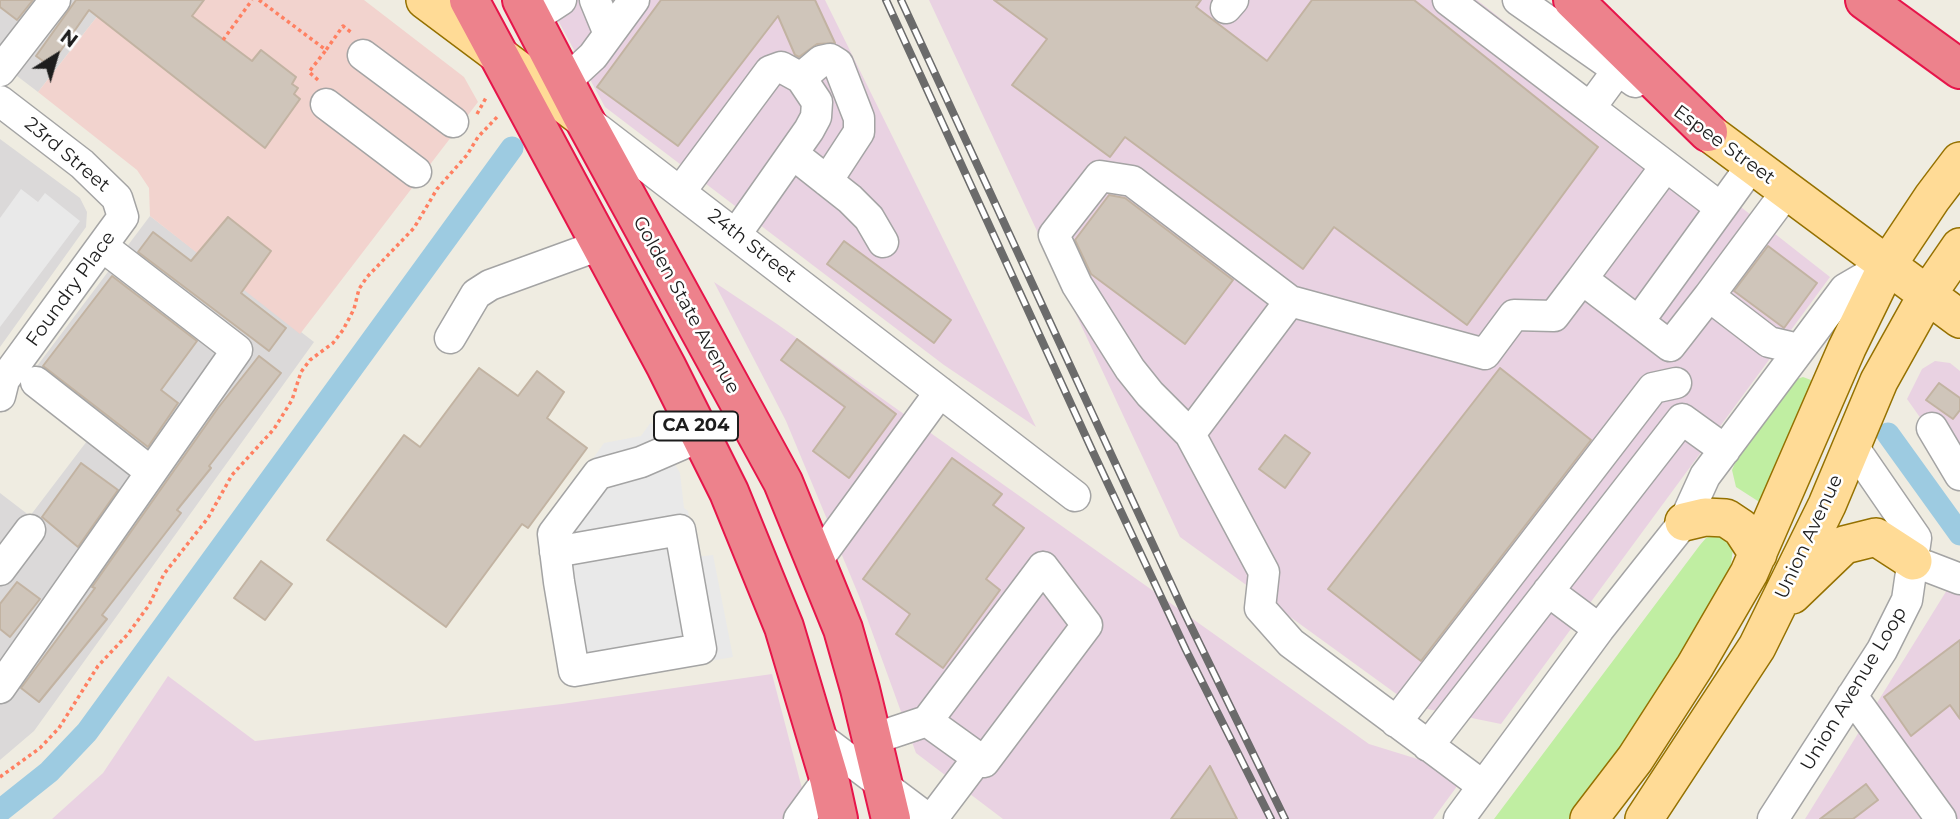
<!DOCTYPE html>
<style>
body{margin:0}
#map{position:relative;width:1960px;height:819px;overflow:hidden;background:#efece1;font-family:Montserrat,sans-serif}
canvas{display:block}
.north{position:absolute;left:21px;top:21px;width:70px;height:70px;-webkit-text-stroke:5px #fff;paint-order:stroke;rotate:37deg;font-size:19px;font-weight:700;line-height:28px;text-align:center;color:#1d1d1d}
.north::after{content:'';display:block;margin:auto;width:24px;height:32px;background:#1d1d1d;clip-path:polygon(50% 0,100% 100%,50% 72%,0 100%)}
</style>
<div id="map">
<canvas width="1960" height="819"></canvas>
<div class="north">N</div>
</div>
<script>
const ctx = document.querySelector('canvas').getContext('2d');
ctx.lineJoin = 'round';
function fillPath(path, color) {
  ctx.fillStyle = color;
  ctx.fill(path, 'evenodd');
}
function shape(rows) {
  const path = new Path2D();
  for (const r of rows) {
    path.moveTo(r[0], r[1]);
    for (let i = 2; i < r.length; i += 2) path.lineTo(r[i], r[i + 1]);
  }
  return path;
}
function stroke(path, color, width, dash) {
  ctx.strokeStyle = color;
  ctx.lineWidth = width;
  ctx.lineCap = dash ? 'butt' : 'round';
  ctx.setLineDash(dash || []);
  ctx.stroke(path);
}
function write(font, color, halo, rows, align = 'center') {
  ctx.font = font + ' Montserrat,sans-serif';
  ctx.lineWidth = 5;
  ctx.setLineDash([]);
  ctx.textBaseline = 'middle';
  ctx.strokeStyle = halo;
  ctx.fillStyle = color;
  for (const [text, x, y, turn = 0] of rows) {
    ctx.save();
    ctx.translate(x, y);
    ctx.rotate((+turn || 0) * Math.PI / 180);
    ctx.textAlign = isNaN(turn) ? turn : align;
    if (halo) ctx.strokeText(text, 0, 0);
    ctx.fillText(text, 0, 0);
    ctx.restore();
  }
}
const residential = shape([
 [0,0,110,0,38,92,0,63],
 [0,139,80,198,87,212,86,227,0,347],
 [150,216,314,342,34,731,0,760,0,493,30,516,87,441,25,382]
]);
const commercial = shape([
 [110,0,364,0,464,77,478,102,300,334,150,216,149,188,137,170,38,92]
]);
const industrial = shape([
 [547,0,825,0,1036,427,944,365,605,107],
 [929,0,1477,0,1830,277,1501,724,1413,706,1180,537],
 [714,282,777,324,1369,744,1466,774,1433,819,1003,819,916,753,859,596,786,421],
 [1935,361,1950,363,1960,371,1960,474,1907,399,1922,369],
 [1960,569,1960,819,1805,819],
 [772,674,810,819,52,819,103,773,168,676,255,741,562,704]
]);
const grass = shape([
 [1803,377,1811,380,1812,387,1764,505,1736,487,1732,470,1738,456,1797,379],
 [1712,536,1723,537,1733,549,1730,571,1697,632,1599,783,1570,819,1494,819,1700,545,1706,538]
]);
const parking = shape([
 [21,189,38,202,45,193,80,221,0,327,0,218],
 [651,422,680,473,684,508,688,511,697,557,713,555,733,657,567,686,538,535,604,443,641,436]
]);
const canal = shape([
 [1888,434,1960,534],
 [0,811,49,772,87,732,512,148]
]);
const building = shape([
 [0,0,33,0,17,20,0,7,0,0],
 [76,0,204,0,192,16,252,61,261,50,296,77,292,84,298,88,294,94,300,99,265,148,89,10,50,66,36,56,76,0],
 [661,0,815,0,835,43,817,44,799,57,795,55,778,16,678,146,597,87,661,0],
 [994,0,1201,0,1196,7,1267,61,1312,0,1414,0,1598,147,1467,325,1334,227,1303,269,1125,137,1110,157,1012,85,1047,39,994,0],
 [1109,195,1125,198,1233,280,1185,344,1091,274,1075,240,1109,195],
 [228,217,271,251,241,293,286,328,269,351,138,252,153,232,191,261,228,217],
 [844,241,951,320,934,343,827,264,844,241],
 [1768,246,1817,283,1784,328,1734,291,1768,246],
 [112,276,197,341,161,390,178,403,148,447,43,366,112,276],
 [797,339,896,414,849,478,813,451,845,407,781,360,797,339],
 [259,356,281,373,209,466,211,468,177,510,181,513,102,615,107,619,39,702,21,688,95,588,92,587,218,408,259,356],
 [479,368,518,396,537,371,564,392,547,418,587,448,528,528,522,524,446,627,327,540,404,435,420,447,479,368],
 [1500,368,1591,440,1421,661,1328,589,1500,368],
 [1939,383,1960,398,1960,410,1953,419,1926,400,1939,383],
 [1285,435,1310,453,1285,488,1259,469,1285,435],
 [952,458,1002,494,993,505,1024,528,986,579,1000,590,943,668,896,634,910,614,863,579,952,458],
 [81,463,118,490,78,547,42,517,81,463],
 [261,561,292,584,265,620,234,598,261,561],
 [17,582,40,599,10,637,0,629,0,604,17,582],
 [1960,640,1960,719,1950,705,1911,736,1884,697,1960,640],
 [1210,766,1237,819,1171,819,1210,766],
 [1866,784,1878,800,1853,819,1820,819,1866,784]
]);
const path = shape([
 [259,0,326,50,343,26,352,33],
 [223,40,252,0],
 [318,80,309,72,326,50],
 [477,114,487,96],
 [0,777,40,748,59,728,98,666,128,634,149,605,164,574,208,518,232,475,274,429,292,400,301,372,310,360,333,343,343,330,354,309,359,289,367,277,414,228,437,189,467,155,478,137,498,116]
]);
const minor = shape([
 [595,0,609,34],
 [1448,0,1590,108,1629,55],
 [1518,0,1635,82],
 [1226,8,1233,0],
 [532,19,561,0],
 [363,55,453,122],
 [0,71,55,0],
 [801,78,821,61,830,59,838,64,859,118,859,132,827,181],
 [565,82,593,56,634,0],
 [0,101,82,164,117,198,123,217,4,380,0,396],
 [326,104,416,172],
 [1590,108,1721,208,1752,165],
 [590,123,1075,496],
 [793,154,850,199,869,218,883,242],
 [1666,166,1582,279,1670,346,1709,296],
 [1787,191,1709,296,1769,342,1799,349],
 [680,192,770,71,781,67,801,78,817,102,816,117,809,130,736,234],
 [1639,321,1721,208],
 [450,338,476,294,490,285,600,245],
 [36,382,151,472],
 [1932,428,1960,475],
 [1190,434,1150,394,1130,369,1077,285,1054,235,1100,176,1132,181,1290,301],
 [555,552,680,530,701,649,574,671,559,582,553,534,598,474,641,462,701,436],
 [1913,561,1960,579],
 [816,562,940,392],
 [1043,567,1087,625,984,762,927,721,1043,567],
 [0,570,30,530],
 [1548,591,1599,629],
 [0,688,237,350,102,246],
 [1852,696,1941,819],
 [1396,722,1653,388,1676,383],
 [815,734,928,819],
 [873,739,927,721],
 [1428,746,1682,419,1725,450],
 [1483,786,1291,643,1260,608,1264,572,1190,434,1290,301,1485,354,1514,315,1554,316,1582,279],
 [799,819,829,778],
 [932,819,978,758],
 [1459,819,1599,629,1684,522,1705,476,1845,289,1888,264],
 [1773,819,1882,650,1907,600,1916,538,1852,445]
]);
const major = shape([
 [425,0,584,119],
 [1708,132,1960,319],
 [1684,522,1705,517,1726,518,1741,528,1758,554],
 [1792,595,1844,545,1876,537,1913,561],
 [1589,819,1635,759,1695,666,1749,573,1847,348,1888,264,1932,198,1960,161],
 [1644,819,1757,647,1827,505,1879,381,1927,295,1960,247]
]);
const highway = shape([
 [469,0,666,366,729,492,784,627,829,778,838,819],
 [522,0,584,119,783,482,843,629,860,689,891,819],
 [1573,0,1708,132],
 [1865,0,1960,69]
]);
const rail = shape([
 [886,0,1092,450,1186,650,1271,819],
 [901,0,1185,614,1285,819]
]);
const shields = [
 [696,426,84]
];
const shieldNames = [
 ["CA 204",696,426]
];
const streetNames = [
 ["Espee Street",1724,145,36],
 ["23rd Street",67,155,40],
 ["24th Street",752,246,38],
 ["Foundry Place",71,289,-54],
 ["Golden State Avenue",686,305,61],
 ["Union Avenue",1809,537,-65],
 ["Union Avenue Loop",1854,689,-59]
];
fillPath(residential, '#dbd9d9');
fillPath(commercial, '#f2d3ce');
fillPath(industrial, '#e9d2e2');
fillPath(grass, '#c0eea2');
fillPath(parking, '#e9e9e9');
stroke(canal, '#9dcbe1', 23);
fillPath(building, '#cfc5ba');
stroke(building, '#c2b3a2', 2);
stroke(minor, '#a4a4a4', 33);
stroke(major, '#957100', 40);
stroke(highway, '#e6154a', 42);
stroke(path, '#ff8062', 3.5, [3.5, 3.5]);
stroke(minor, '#fff', 30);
stroke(major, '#ffdb96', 37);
stroke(highway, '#ed828c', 38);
stroke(rail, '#6b6b6b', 8);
stroke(rail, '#fff', 5, [16]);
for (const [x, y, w] of shields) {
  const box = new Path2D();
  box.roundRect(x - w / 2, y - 14.5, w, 29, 5);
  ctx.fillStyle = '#fff';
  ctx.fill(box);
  stroke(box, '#1d1d1d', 2);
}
write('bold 18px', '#1d1d1d', null, shieldNames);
write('19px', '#1d1d1d', '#fff', streetNames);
</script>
